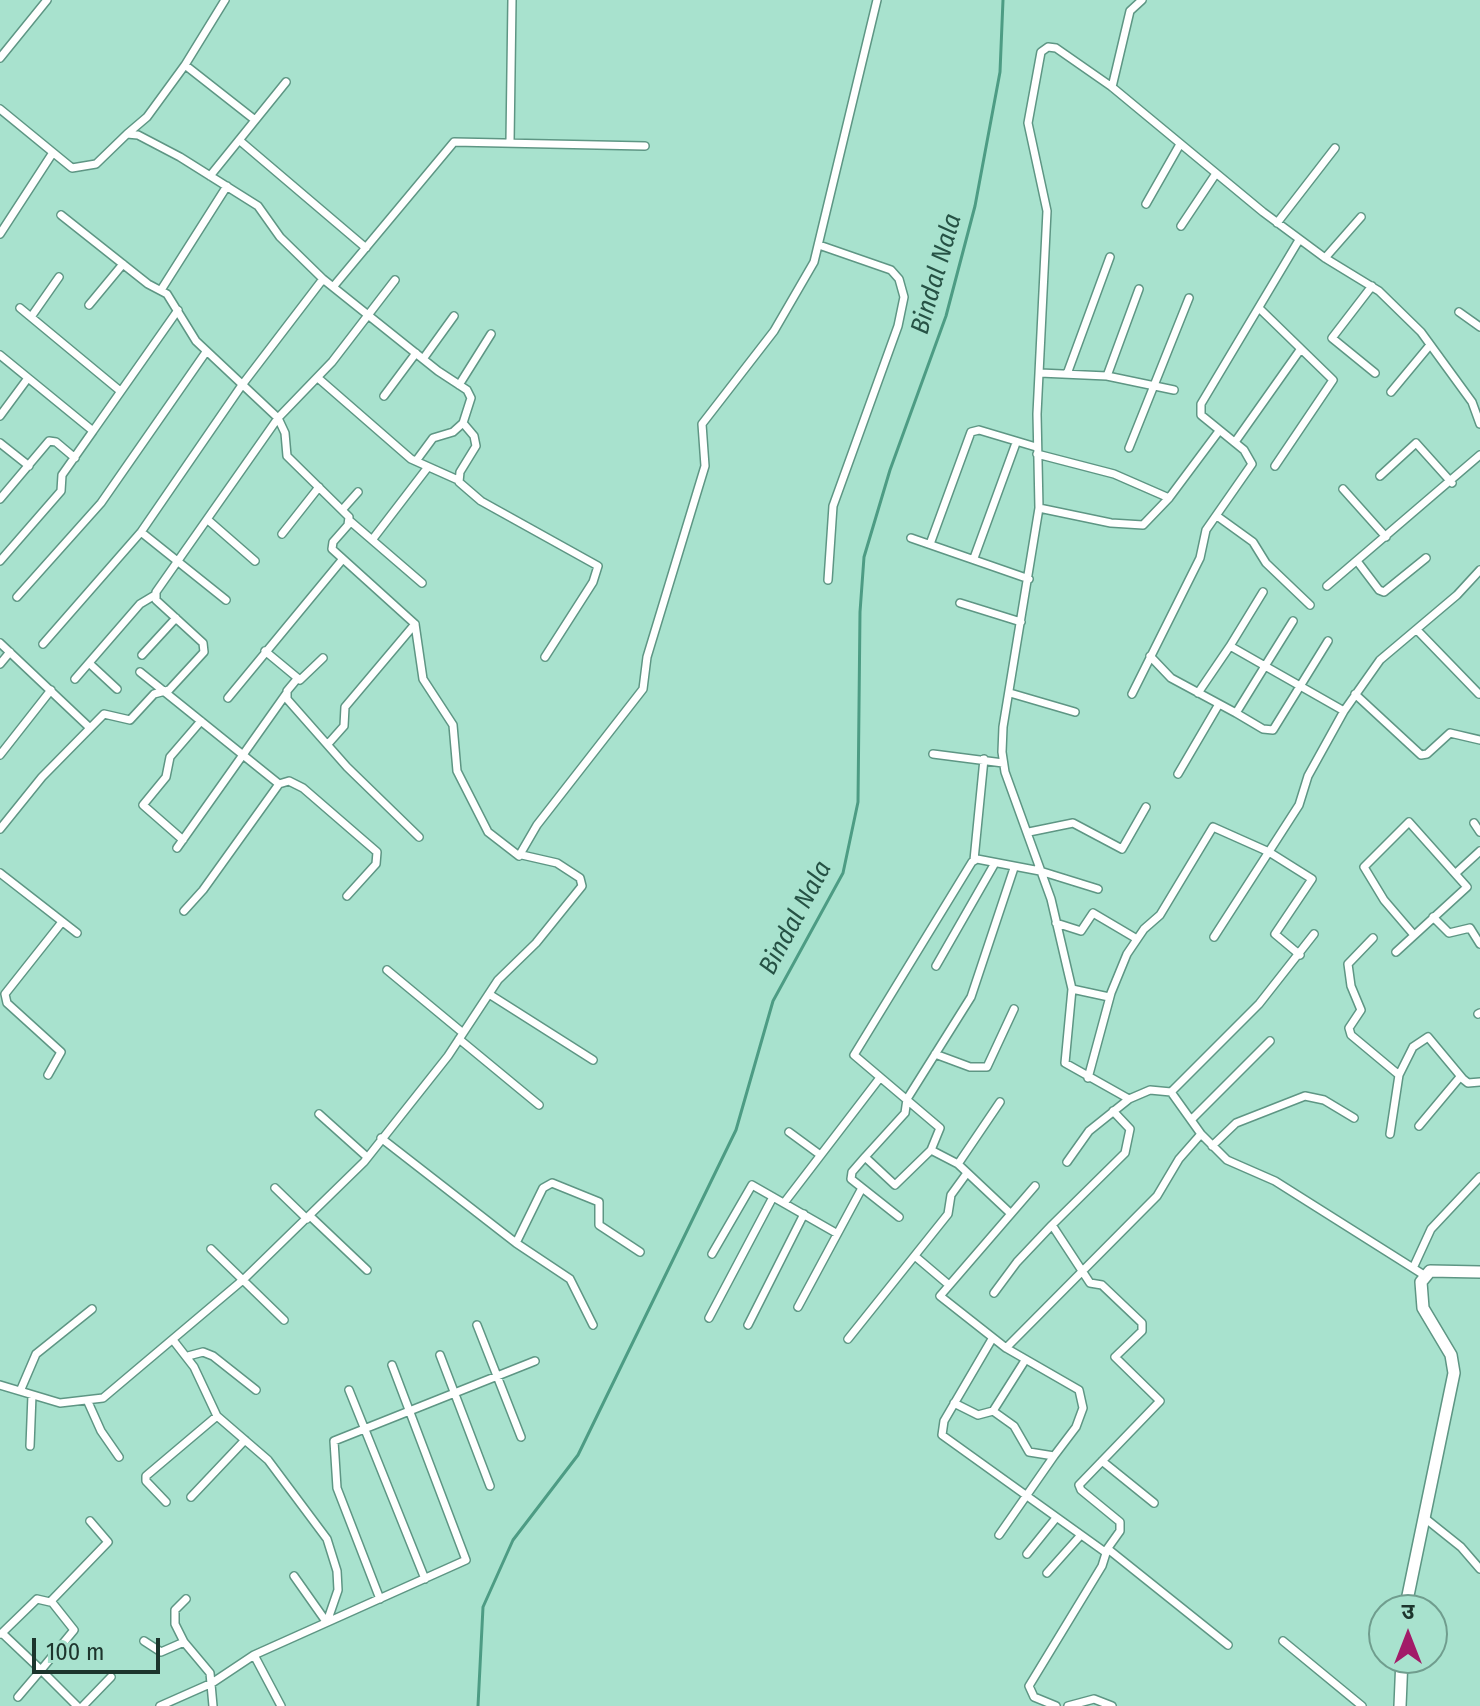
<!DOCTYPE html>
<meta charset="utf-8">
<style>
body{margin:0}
#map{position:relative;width:1480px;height:1706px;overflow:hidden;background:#a8e2ce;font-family:"Fira Sans Condensed","Noto Sans Devanagari",sans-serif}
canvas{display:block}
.north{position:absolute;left:1368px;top:1594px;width:80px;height:80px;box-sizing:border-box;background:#a8e2ce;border:2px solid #709d8e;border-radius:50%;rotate:0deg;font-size:22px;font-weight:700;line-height:32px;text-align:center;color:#1d352d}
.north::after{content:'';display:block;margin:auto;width:28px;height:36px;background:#a21b68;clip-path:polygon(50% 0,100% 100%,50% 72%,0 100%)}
.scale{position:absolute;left:32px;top:1638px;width:128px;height:36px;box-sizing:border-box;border:4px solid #1d352d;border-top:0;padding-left:10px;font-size:24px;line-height:28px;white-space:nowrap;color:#1d352d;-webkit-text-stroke:6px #a8e2ce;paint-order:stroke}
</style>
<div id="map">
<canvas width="1480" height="1706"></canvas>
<div class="north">उ</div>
<div class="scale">100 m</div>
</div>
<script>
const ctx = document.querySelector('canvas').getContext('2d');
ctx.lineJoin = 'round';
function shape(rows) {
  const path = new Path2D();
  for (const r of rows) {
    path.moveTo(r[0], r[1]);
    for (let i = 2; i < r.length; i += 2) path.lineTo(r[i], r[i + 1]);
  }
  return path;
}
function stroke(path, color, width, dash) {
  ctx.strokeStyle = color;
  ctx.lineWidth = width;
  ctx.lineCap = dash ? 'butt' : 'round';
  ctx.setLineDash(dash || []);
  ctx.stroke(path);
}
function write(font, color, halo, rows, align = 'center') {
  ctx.font = font + ' "Fira Sans Condensed",sans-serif';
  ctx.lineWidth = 7;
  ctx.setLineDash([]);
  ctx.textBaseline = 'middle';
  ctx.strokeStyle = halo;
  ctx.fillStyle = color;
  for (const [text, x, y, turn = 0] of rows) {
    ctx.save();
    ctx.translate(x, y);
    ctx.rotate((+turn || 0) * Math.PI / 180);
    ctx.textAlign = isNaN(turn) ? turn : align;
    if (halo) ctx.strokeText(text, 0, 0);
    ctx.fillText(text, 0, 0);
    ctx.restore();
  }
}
const stream = shape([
 [478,1706,483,1607,513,1540,578,1455,736,1130,773,1001,843,873,858,802,860,612,864,557,890,470,946,316,975,206,1000,72,1003,0]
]);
const street = shape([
 [0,58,47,0],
 [185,65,255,120],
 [1112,87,1130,11,1142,0],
 [0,109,72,168,96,164,127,134,138,135,180,157,258,206,280,237,323,279,438,371,467,390,471,398,463,423,474,436,476,446,460,472,459,482,481,501,598,566,593,582,545,657],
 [127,134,147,117,185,65,225,0],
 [239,140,366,248],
 [510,142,512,0],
 [210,176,286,82],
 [1146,204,1179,146],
 [61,215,148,284,167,294,196,341,278,418,285,433,287,456,349,517,348,525,333,542,332,549,415,624,423,679,453,725,457,771,488,832,519,856,537,825,643,689,647,657,705,466,702,424,774,331,814,262,877,0],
 [1277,223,1335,148],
 [1181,226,1215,175],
 [0,234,52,154],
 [819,245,891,270,899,279,904,297,898,326,833,506,828,580],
 [1325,258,1361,217],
 [1372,286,1332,338,1375,373],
 [333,287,454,142,645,146],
 [161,290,227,186],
 [89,305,123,264],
 [20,308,119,390],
 [1259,308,1333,380,1275,466],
 [1459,312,1480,327],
 [31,317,59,277],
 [0,355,93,431,178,310],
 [423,359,454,316],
 [1040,373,1107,376,1174,390],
 [1067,374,1110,257],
 [1107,376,1139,289],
 [318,378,411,459,458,480],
 [459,385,491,334],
 [1391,392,1430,345],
 [384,396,416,353],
 [0,416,28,378],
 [1235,442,1300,350],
 [0,443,29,466],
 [1129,448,1189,298],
 [1037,454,1114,474,1169,498],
 [416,461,433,438,453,432,463,423],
 [1380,476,1416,443,1452,483],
 [1343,489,1386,537],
 [0,499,49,441,56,442,75,458],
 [1039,508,1111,523,1143,525,1169,498,1219,431],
 [342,510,358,492],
 [1217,516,1253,542,1266,563,1310,605],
 [208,520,255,561],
 [350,521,422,583],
 [141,532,226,600],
 [282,534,319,487],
 [911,538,1029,579],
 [372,540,428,467],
 [930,544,971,432,979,430,1036,447],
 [974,558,1016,443],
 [0,561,61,491,62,475,93,431],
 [1357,561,1379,590,1384,592,1426,558],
 [1327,586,1480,455],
 [17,597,101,503,206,352],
 [960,603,1021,622],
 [1293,621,1265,666,1344,711,1380,660,1457,595,1480,570],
 [1417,630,1479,694],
 [0,643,90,728],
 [43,644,141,532,242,385,323,279],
 [265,651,300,680,323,658],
 [142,655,176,618],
 [1150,656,1171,678,1236,713,1265,666,1230,646,1263,592],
 [89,663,117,689],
 [0,664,10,652],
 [140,672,279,784,203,890,184,911],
 [75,679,140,604,155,595],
 [297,679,287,691,287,699,347,767,419,837],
 [1010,693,1075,712],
 [1198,693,1230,646],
 [1132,694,1200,558,1206,530,1252,464,1244,450,1201,415,1201,404,1299,240],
 [1355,694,1421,755,1427,754,1450,733,1480,740],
 [228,698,342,560],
 [1236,713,1263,729,1273,730,1328,641],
 [328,744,344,726,345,707,415,624],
 [933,754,1003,763],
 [0,755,51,690],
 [1178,774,1219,704],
 [279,784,289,781,303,788,377,852,376,864,347,896],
 [1474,823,1480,832],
 [0,829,42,777,104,714,130,720,154,694,169,690,204,652,203,643,156,600,156,592,278,418,332,362,395,280],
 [1029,832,1073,823,1122,849,1146,807],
 [183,840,143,805,166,777,170,757,201,721],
 [177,848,286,694],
 [974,860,984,759],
 [0,873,77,933],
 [1456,873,1480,851],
 [1433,917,1449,933,1470,928,1480,944],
 [1056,923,1081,931,1093,913,1137,939],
 [1214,937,1299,805,1308,776,1344,711],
 [1373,938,1348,964,1351,986,1361,1010,1349,1028,1351,1035,1399,1075,1413,1047,1428,1037,1463,1079,1468,1083,1480,1082],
 [1396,952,1467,887,1409,822,1364,867,1384,900,1414,935],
 [936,966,995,863],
 [387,970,463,1033],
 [1072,989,1109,997],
 [489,994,593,1060],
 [1478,1014,1480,1013],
 [459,1039,539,1105],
 [935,1054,970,1067,987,1067,1014,1009],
 [48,1075,61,1052,7,1003,5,994,62,922],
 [1088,1078,1111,993,1127,954,1144,929,1160,915,1213,827,1269,852,1312,879,1275,934,1300,955],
 [1171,1092,1259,1004,1314,934],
 [1129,1099,1150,1090,1171,1092,1201,1134,1227,1160,1275,1181,1424,1275],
 [319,1114,367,1157],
 [1191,1120,1270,1041],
 [1419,1126,1460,1077],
 [789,1132,819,1154],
 [1390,1134,1399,1075],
 [381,1138,516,1243,570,1279,593,1325],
 [1212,1146,1236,1123,1305,1096,1324,1100,1354,1118],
 [931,1150,940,1128,854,1055,972,862,977,859,1040,871,1098,889],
 [865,1157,852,1172,851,1179,899,1217],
 [1067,1162,1089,1131,1129,1099,1065,1063,1072,989,1051,899,1005,772,1002,752,1003,727,1039,508,1037,414,1047,211,1028,123,1041,52,1048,47,1056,48,1112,87,1263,212,1325,258,1379,291,1421,332,1472,402,1480,424],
 [958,1164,1000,1102],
 [1035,1186,940,1296,1006,1348,1157,1196,1179,1159,1201,1134],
 [275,1188,307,1219],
 [784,1203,879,1079],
 [1009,1212,958,1164,931,1150,895,1185,865,1157,905,1113,907,1099,971,997,1014,868],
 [310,1216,367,1270],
 [516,1243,543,1188,552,1183,599,1202,599,1225,640,1252],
 [211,1249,284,1320],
 [712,1254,752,1185,836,1233],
 [916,1257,949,1285],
 [1414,1266,1431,1229,1480,1177],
 [994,1293,1017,1262,1052,1225],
 [798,1307,862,1188],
 [709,1318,773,1197],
 [477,1325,521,1437],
 [748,1325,804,1214],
 [848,1339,948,1214,951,1195,967,1173],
 [992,1339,944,1421,942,1435,1105,1552,1120,1531,1120,1522,1081,1490,1079,1485,1160,1401,1115,1357,1142,1331,1142,1323,1102,1285,1090,1283,1052,1225,1125,1153,1130,1129,1113,1111],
 [173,1340,194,1367,217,1416,268,1460,327,1539,337,1571,338,1590,328,1619],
 [440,1355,490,1486],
 [188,1356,203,1352,213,1356,256,1390],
 [0,1385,60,1403,103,1398,244,1279,364,1162,448,1056,498,980,536,943,582,886,580,878,557,863,522,855],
 [21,1389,36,1354,92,1309],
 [349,1390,425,1579],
 [88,1402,101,1431,119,1457],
 [954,1403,978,1415,993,1411,1024,1362],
 [993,1411,1014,1426,1029,1452,1054,1456,1076,1427,1083,1408,1079,1390,1006,1348],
 [30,1446,32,1395],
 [1102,1461,1154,1503],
 [191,1497,245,1440],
 [166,1502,146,1481,146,1476,217,1416],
 [1426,1519,1461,1547,1480,1569],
 [999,1535,1054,1456],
 [1108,1549,1228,1645],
 [1027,1554,1056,1518],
 [1047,1573,1080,1536],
 [294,1576,325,1620],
 [186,1599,175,1610,175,1624,184,1642,210,1673,213,1706],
 [380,1599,337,1488,334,1441,535,1361],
 [2,1633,41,1670,18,1697],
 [1,1634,37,1599,50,1602],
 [144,1641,161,1652,184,1642],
 [1283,1641,1362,1706],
 [254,1655,466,1560,392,1365],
 [77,1706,41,1670,74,1630,51,1601,108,1542,90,1521],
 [83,1706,111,1677],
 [160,1706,212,1683,254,1655,281,1706],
 [1056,1706,1034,1697,1029,1686,1102,1566,1107,1550],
 [1068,1706,1094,1699,1112,1706]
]);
const secondary = shape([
 [1405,1610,1454,1373,1451,1355,1423,1308,1421,1282,1430,1271,1480,1272],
 [1400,1706,1402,1658]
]);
const waterNames = [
 ["Bindal Nala",937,274,-74],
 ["Bindal Nala",796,918,-62]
];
stroke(stream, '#4d9c84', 3);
stroke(street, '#5e9684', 10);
stroke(secondary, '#5e9684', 14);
stroke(street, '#fff', 7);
stroke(secondary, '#fff', 11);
write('italic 26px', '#265245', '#a8e2ce', waterNames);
</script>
